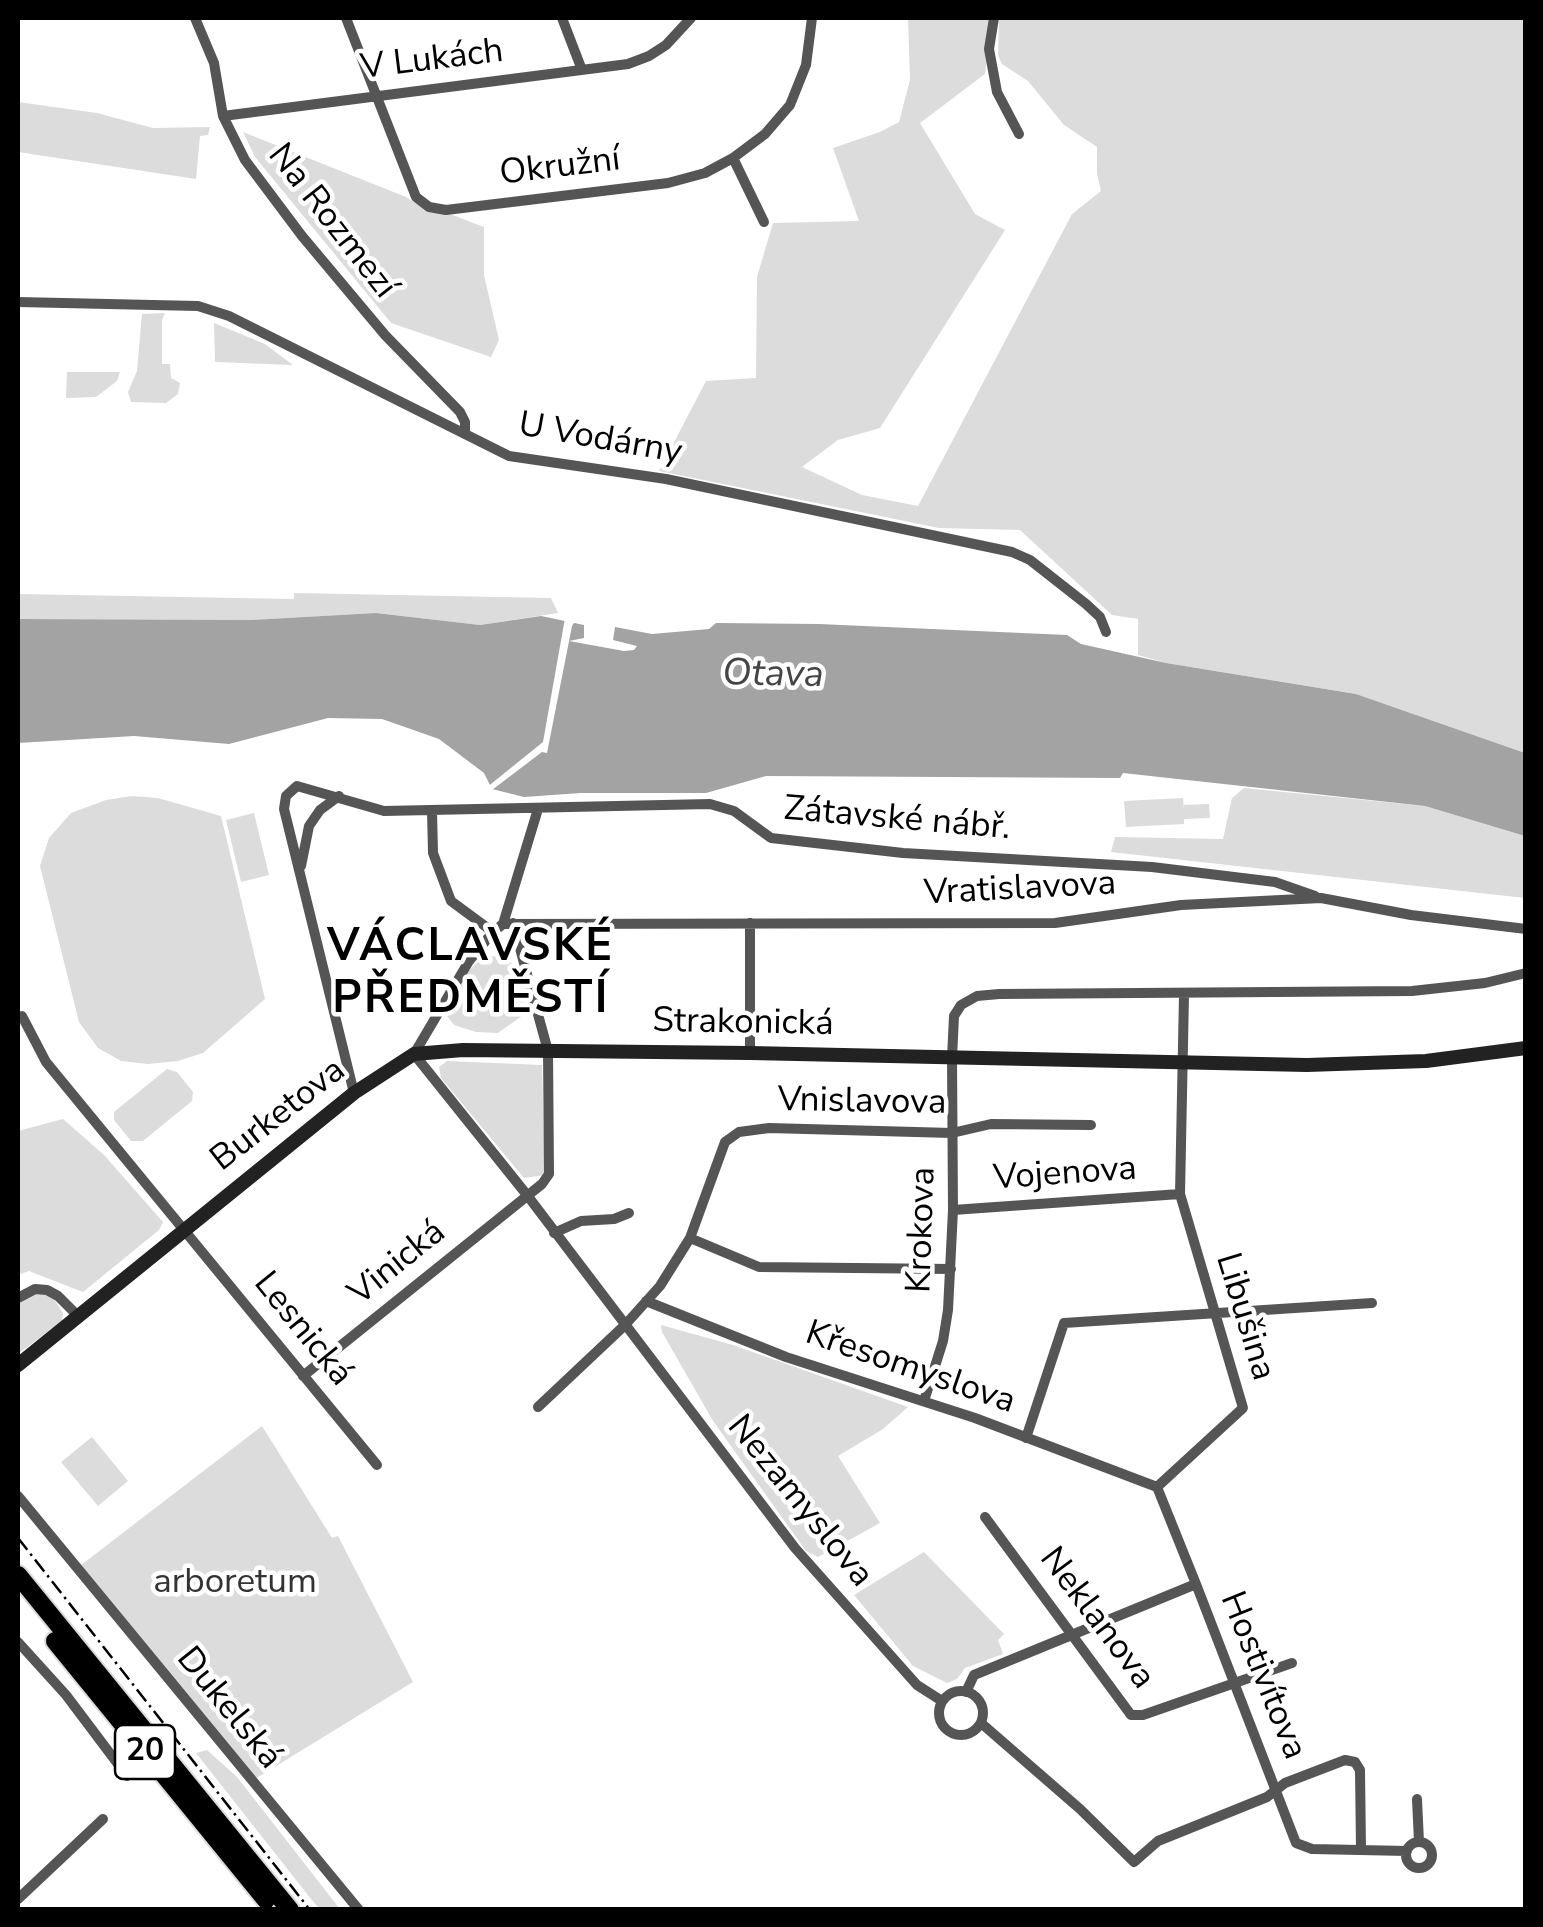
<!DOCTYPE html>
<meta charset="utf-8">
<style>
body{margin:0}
#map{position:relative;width:1543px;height:1927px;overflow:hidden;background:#fff;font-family:"Nunito Sans",sans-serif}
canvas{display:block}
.frame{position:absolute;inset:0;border:20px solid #000;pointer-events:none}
</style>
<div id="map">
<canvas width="1543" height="1927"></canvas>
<div class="frame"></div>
</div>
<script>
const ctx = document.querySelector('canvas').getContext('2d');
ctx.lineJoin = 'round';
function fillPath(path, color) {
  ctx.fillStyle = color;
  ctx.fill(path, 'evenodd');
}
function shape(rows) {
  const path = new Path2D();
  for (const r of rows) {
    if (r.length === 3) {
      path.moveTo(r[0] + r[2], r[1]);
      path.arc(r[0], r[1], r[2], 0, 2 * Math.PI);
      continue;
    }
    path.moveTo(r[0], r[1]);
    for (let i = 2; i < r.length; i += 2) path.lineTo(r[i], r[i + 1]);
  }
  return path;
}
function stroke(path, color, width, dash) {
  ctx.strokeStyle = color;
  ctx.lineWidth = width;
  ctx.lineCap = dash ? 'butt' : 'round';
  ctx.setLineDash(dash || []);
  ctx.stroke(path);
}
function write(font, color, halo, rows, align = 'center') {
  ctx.font = font + ' "Nunito Sans",sans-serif';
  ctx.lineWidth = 9;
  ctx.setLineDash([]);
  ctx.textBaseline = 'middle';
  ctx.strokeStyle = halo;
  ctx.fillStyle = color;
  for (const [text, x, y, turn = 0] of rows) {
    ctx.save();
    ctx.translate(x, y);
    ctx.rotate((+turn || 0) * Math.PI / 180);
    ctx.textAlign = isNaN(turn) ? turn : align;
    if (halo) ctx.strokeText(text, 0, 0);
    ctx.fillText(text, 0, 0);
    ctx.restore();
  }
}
const green = shape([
 [908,18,992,18,985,74,920,123,975,214,1005,230,880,428,838,440,802,467,862,495,918,506,1072,214,1101,191,1097,174,1097,147,1064,125,1028,81,1002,64,998,55,999,18,1525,18,1525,753,1356,694,1166,663,1138,655,1138,619,1112,615,1020,530,939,528,659,471,706,381,756,378,757,277,773,223,859,221,833,148,880,132,899,122,910,80],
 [18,102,97,113,153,128,210,127,208,135,200,136,196,179,18,152],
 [243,132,406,197,429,212,450,214,484,227,484,275,499,340,491,357,391,323,255,157],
 [165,313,162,320,162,364,170,364,171,378,180,383,178,394,166,403,131,402,128,392,137,371,142,314],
 [214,323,265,344,293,365,215,362],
 [67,372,120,372,117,381,96,397,66,398],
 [294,593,551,598,558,613,480,625,376,613,251,620,18,619,18,594,294,599],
 [1244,788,1425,806,1525,836,1525,898,1111,852,1115,837,1223,839,1232,798],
 [132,796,158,798,221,816,265,999,203,1053,178,1061,148,1064,121,1061,98,1048,79,1022,40,866,49,838,71,813,106,800],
 [1183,798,1184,810,1184,805,1209,804,1210,818,1184,819,1184,824,1126,827,1124,801],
 [254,813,269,875,241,882,226,820],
 [497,956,515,965,525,981,526,1013,498,1033,476,1032,454,1025,447,1016,449,1003,463,976,483,957],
 [447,1061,542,1065,545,1175,524,1178,441,1078,439,1067],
 [167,1069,177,1072,193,1092,192,1101,143,1141,131,1141,114,1120,114,1112],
 [63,1119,104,1155,163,1222,159,1230,83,1292,29,1271,18,1275,18,1131],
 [31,1294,43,1294,54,1299,63,1313,62,1321,18,1354,18,1304],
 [661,1325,733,1345,908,1407,883,1429,838,1456,880,1523,818,1557,806,1551,713,1421,662,1332],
 [262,1426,332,1538,338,1536,413,1682,255,1779,81,1565],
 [92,1437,128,1481,98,1506,61,1462],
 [924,1552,1004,1634,998,1640,1003,1654,965,1668,957,1679,947,1683,913,1666,854,1595],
 [207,1750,237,1777,340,1909,320,1909,311,1899,196,1753]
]);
const water = shape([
 [376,613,480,625,541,616,584,625,584,638,569,641,624,651,634,650,637,646,613,640,615,627,652,634,709,629,716,623,819,624,1067,635,1081,644,1166,663,1356,694,1525,753,1525,836,1425,806,1123,773,1120,778,766,776,706,793,581,793,524,797,492,789,484,773,439,739,382,719,328,718,229,744,134,736,18,743,18,619,251,620]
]);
const pier = shape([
 [565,618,576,620,572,626,547,753,542,752,488,793,486,788,543,742]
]);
const street = shape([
 [195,18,214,63,223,116,245,160,302,236,385,335,460,412,465,422,465,434],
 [346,18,416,197,429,207,446,210,668,183,705,173,733,158,765,134,790,105,806,65,812,18],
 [562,18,582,70],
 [994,18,989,49,997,92,1019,134],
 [223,116,628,64,649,56,666,45,691,18],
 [733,158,764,222],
 [18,302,198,306,229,316,509,456,666,479,1012,552,1030,560,1086,604,1100,617,1106,632],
 [432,811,433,853,451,901,493,932],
 [301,866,309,826,320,810,339,796],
 [503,924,538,809],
 [18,1017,22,1016,46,1062,377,1465],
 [750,1053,750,923],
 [354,1093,284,809,286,796,297,786,384,811,710,804,734,811,771,838,903,853,1152,867,1275,882,1315,896],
 [953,1210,1180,1194],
 [554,1233,581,1221,614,1219,629,1213],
 [690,1238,759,1267,951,1269],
 [18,1298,35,1289,47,1290,58,1296,79,1317],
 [646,1301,786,1357,975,1418,1157,1487],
 [303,1376,542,1184,549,1174,548,1051,513,923],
 [924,1401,943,1341,948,1310,953,1210,952,1058,954,1016,961,1005,977,996,999,994,1412,991,1485,983,1526,973],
 [538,1407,625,1325,660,1286,690,1238,725,1142,739,1132,769,1128,952,1133,991,1124,1091,1125],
 [1026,1438,1064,1323,1372,1303],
 [1157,1487,1243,1408,1180,1194,1184,995],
 [18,1496,359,1910],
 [985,1517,1131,1715,1143,1715,1292,1663],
 [1196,1584,1296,1843,1312,1849,1407,1851],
 [18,1642,66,1695,127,1776],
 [961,1713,22],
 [966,1692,974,1675,1196,1584,1157,1487],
 [942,1701,917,1685,795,1548,527,1195,414,1054,469,961,493,932,503,924,1055,923,1181,905,1321,898,1411,915,1526,929],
 [981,1723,1080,1809,1134,1862,1158,1841,1267,1797,1285,1783,1345,1760,1355,1762,1360,1770,1361,1849],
 [1417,1799,1419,1842],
 [1419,1855,13],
 [18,1899,103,1819]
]);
const secondary = shape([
 [18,1365,354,1093,414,1054,463,1050,750,1053,1307,1065,1426,1061,1526,1048]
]);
const highway = shape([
 [18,1575,290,1910],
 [55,1641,266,1900]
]);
const rail = shape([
 [18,1538,310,1910]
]);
const shields = [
 [145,1752,60]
];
const shieldNames = [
 ["20",145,1752]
];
const streetNames = [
 ["V Lukách",432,61,-7],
 ["Okružní",560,168,-7],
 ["Na Rozmezí",331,222,52],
 ["U Vodárny",600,440,10],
 ["Zátavské nábř.",897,820,5],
 ["Vratislavova",1020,890,-3],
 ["Strakonická",743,1024,1],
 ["Vnislavova",862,1103,1],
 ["Burketova",279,1116,-38],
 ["Vojenova",1065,1175,-4],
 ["Krokova",923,1230,-88],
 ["Vinická",398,1264,-39],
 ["Libušina",1244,1317,73],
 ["Lesnická",302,1330,51],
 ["Křesomyslova",910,1369,19],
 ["Nezamyslova",799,1502,51],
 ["Neklanova",1096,1619,53],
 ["Hostivítova",1262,1676,68],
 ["Dukelská",228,1709,51]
];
const parkNames = [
 ["arboretum",235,1584]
];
const waterNames = [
 ["Otava",773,676,1]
];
const districtNames = [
 ["VÁCLAVSKÉ",471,949],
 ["PŘEDMĚSTÍ",471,1001]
];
fillPath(green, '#dcdcdc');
fillPath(water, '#a3a3a3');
fillPath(pier, '#fff');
stroke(highway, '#dbdbdb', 22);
stroke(street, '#555', 10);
stroke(secondary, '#222', 14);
stroke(highway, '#000', 18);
stroke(rail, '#000', 2.5, [15, 5, 2.5, 5]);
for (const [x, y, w] of shields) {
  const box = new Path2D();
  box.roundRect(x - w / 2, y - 27, w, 54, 8);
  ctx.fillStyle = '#fff';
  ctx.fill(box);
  stroke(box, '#000', 2.5);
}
write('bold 32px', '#000', null, shieldNames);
write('35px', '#000', '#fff', streetNames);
write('35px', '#333', '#fff', parkNames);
write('italic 38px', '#444', '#fff', waterNames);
ctx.letterSpacing = '2.5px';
write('bold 45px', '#000', '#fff', districtNames);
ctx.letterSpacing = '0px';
</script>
